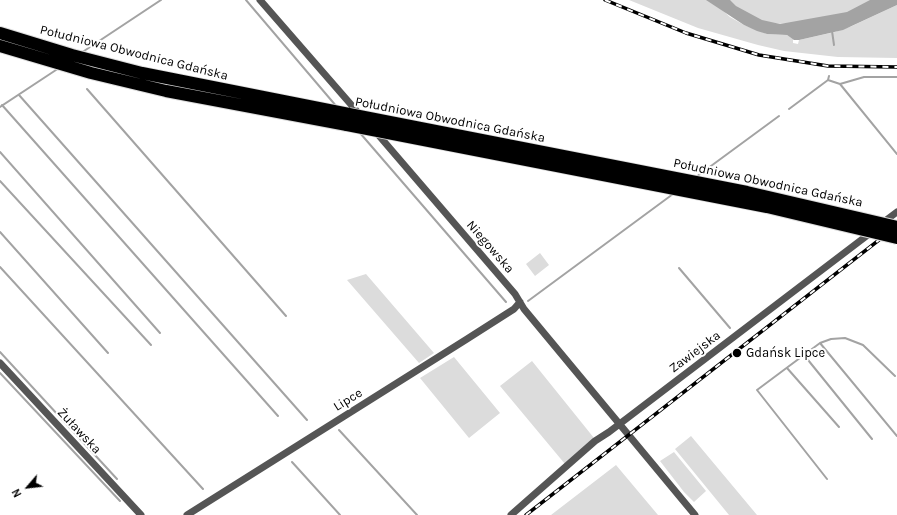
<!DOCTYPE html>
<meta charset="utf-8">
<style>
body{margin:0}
#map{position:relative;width:897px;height:515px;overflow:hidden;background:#fff;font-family:Karla,sans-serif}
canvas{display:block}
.north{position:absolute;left:8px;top:467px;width:40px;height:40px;-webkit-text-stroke:3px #fff;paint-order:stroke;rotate:242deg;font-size:11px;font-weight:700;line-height:16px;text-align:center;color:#000}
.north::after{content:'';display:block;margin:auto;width:14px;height:18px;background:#000;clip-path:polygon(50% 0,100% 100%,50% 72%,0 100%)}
</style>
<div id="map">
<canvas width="897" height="515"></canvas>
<div class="north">N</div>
</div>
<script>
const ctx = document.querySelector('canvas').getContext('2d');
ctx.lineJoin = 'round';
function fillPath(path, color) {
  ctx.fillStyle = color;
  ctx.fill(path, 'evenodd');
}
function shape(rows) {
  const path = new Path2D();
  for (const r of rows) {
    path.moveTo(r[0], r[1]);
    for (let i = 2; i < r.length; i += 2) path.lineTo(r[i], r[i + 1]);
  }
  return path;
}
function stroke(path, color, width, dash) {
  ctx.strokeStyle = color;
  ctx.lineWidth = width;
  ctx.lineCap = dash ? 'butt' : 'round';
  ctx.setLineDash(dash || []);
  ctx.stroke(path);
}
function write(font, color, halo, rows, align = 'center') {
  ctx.font = font + ' Karla,sans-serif';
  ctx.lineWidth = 4;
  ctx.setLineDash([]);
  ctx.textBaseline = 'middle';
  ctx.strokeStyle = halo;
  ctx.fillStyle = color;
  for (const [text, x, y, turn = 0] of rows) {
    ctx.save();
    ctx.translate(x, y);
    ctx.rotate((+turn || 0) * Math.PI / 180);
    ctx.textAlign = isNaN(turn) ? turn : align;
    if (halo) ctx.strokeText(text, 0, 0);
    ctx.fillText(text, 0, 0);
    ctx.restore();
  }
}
const green = shape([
 [629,0,711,0,730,17,744,25,767,34,787,35,793,39,793,43,798,44,799,40,835,32,852,26,897,5,897,58,838,57,784,51,758,45,698,28],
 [726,0,873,0,827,23,762,24],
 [540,253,549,265,535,276,526,264],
 [366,274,434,353,419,363,347,280],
 [454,357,500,413,469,438,420,378],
 [532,361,594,438,565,464,500,386],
 [691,436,757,515,729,515,675,449],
 [674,452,706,491,694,502,684,492,660,461],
 [616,465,658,515,551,515]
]);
const water = shape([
 [706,0,730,0,736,6,762,20,780,24,847,12,870,0,897,0,897,5,843,30,799,40,794,40,787,35,767,34,757,31,744,25]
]);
const stream = shape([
 [246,0,337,107],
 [832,31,834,45],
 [81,53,161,0],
 [829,76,828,80,840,84,897,154],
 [840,84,864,77,897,77],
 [87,89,286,316],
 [19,95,307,420],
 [2,105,278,416],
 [0,107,59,68],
 [789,109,828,80],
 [360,133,506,302],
 [0,152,160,333],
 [696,177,779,116],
 [0,181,151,345],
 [0,232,108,353],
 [0,267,203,489],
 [679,268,730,328],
 [528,301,673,194],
 [820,343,897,436],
 [0,352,117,479],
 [804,355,872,439],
 [787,368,839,427],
 [0,373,120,501],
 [339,430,417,515],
 [292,462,340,515],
 [827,479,757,390,820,343,831,339,845,338,863,345,895,376]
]);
const minor = shape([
 [260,0,361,116],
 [375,131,515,294,524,309,695,515],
 [881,224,897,212],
 [0,363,141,515],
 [187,515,467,339,514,309,520,302],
 [511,515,595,441,609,432,873,231]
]);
const motorway = shape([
 [0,33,72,55,142,73,349,114],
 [0,46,91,73,166,91,347,125]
]);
const rail = shape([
 [605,0,686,33,759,55,828,66,897,67],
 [526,515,897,226]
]);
const motorwayBridge = shape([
 [349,114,747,192,897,227],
 [347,125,767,207,897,238]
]);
const markers = [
 [737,353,5,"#000"]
];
const streetNames = [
 ["Południowa Obwodnica Gdańska",134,53,14],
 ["Południowa Obwodnica Gdańska",450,120,11],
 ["Południowa Obwodnica Gdańska",768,183,12],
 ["Niegowska",490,247,49],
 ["Zawiejska",695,352,-37],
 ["Lipce",348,400,-32],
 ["Żuławska",79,431,47]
];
const poiNames = [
 ["Gdańsk Lipce",746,353]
];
fillPath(green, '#dcdcdc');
fillPath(water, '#a3a3a3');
stroke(stream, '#a3a3a3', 2);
stroke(motorway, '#dbdbdb', 14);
stroke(minor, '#555', 7);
stroke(motorway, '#000', 12);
stroke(rail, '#000', 3.5);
stroke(rail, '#fff', 2, [6]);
stroke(motorwayBridge, '#dbdbdb', 14, []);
stroke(motorwayBridge, '#000', 12);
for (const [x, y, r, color] of markers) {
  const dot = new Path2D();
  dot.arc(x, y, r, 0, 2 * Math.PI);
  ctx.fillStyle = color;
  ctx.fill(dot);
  stroke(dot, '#fff', 1.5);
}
write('13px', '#000', '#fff', streetNames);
write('13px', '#000', '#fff', poiNames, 'left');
</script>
